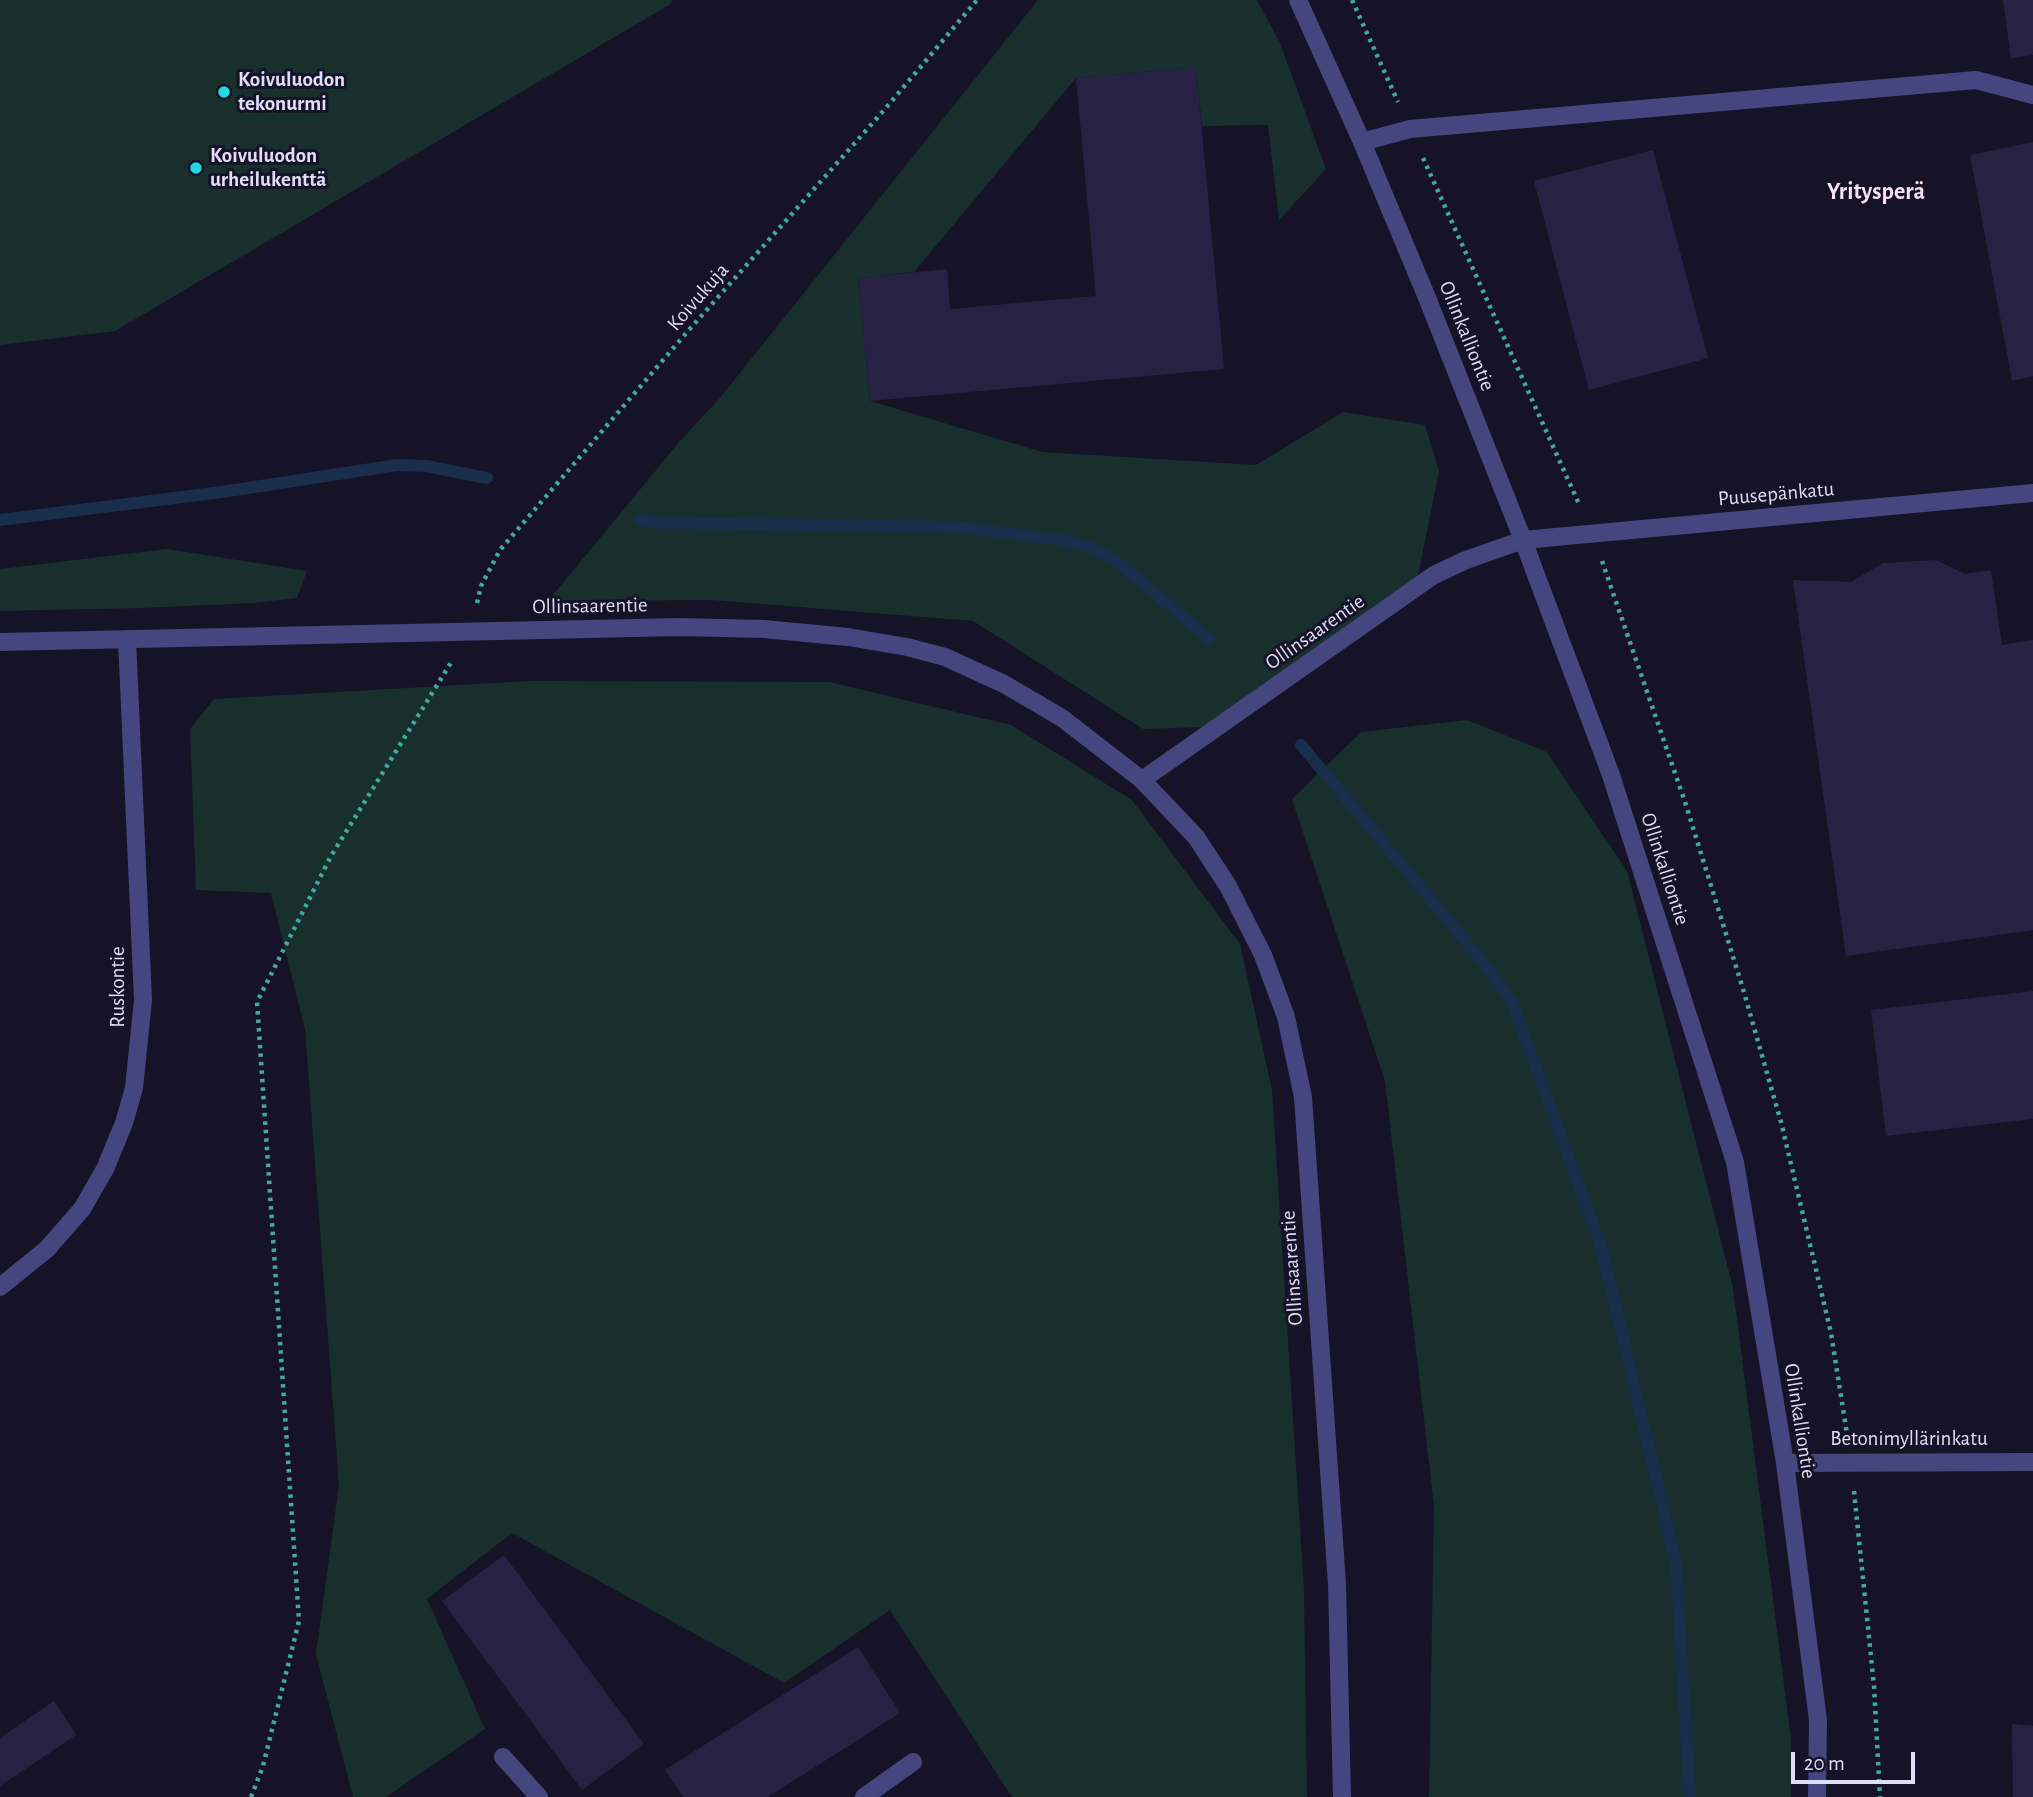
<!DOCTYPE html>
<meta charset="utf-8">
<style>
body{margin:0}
#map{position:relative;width:2033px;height:1797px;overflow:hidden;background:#161326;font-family:"Alegreya Sans",sans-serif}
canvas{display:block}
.scale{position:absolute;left:1791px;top:1752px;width:124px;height:32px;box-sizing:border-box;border:4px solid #dfddfa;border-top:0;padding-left:9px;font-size:21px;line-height:24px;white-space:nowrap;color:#dfddfa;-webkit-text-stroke:5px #161326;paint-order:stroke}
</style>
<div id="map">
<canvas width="2033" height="1797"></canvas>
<div class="scale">20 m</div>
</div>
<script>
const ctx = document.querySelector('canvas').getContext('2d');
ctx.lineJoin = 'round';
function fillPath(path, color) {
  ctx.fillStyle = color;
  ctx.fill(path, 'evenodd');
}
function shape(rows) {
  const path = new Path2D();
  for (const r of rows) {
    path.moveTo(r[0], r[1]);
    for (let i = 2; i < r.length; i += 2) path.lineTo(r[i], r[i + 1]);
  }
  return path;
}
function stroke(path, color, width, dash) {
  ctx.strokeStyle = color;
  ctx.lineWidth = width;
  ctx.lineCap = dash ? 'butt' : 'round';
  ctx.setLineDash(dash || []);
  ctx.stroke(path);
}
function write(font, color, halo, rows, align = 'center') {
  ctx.font = font + ' "Alegreya Sans",sans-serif';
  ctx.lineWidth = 6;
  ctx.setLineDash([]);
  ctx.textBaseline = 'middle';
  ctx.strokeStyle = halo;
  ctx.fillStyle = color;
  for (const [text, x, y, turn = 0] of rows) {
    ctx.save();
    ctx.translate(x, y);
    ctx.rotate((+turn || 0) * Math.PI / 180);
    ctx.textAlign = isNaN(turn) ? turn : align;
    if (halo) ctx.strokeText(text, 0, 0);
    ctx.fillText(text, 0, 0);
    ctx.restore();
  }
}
const green = shape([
 [0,0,673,0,669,5,115,331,0,345],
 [1038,0,1257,0,1280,43,1326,169,1279,220,1268,125,1202,126,1196,67,1076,78,914,272,858,278,870,401,1042,452,1256,465,1343,412,1425,425,1439,471,1417,580,1205,727,1143,729,973,621,712,600,548,601,680,441,719,399],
 [167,549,307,571,297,598,253,603,143,608,0,611,0,569],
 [530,681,829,682,1011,725,1132,800,1240,944,1272,1090,1304,1591,1307,1797,1012,1797,890,1610,784,1683,512,1533,427,1599,485,1729,386,1797,353,1797,316,1654,339,1485,305,1029,271,893,196,890,190,729,214,699],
 [1467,720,1547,752,1627,871,1733,1288,1791,1739,1791,1797,1429,1797,1434,1506,1385,1081,1292,799,1361,732]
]);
const stream = shape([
 [0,520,222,492,397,465,426,466,487,478],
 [640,520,659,523,957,527,1061,540,1087,546,1115,560,1209,639],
 [1301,745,1478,956,1512,1002,1602,1249,1676,1563,1690,1797]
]);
const building = shape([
 [2003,0,2033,0,2033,55,2011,58],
 [1196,67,1224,369,870,401,858,278,947,269,950,309,1096,296,1076,78],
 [2033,142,2033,376,2012,381,1970,155],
 [1653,150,1708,358,1589,390,1534,181],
 [1936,560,1965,574,1991,570,2002,645,2033,640,2033,930,1846,956,1793,580,1851,582,1883,563],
 [2033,991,2033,1119,1886,1136,1871,1010],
 [504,1555,644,1744,582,1790,442,1601],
 [858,1647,900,1713,768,1797,683,1797,665,1770],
 [54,1701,76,1735,0,1786,0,1738],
 [2012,1724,2033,1726,2033,1797,2013,1797]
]);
const path = shape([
 [1352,0,1398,102],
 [1423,158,1579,504],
 [1602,561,1686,805,1743,989,1781,1122,1831,1333,1847,1434],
 [477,603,481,586,500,550,688,331,885,109,977,0],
 [1854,1491,1874,1686,1880,1797],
 [251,1797,263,1766,299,1621,257,1002,331,856,452,661]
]);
const minor = shape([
 [1298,0,1362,142,1428,300,1523,540,1611,775,1735,1162,1785,1463,1818,1720,1817,1797],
 [1362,142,1410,129,1976,80,2033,95],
 [0,642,679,627,764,629,848,637,907,647,945,657,1004,684,1062,718,1142,780,1196,837,1228,886,1263,955,1286,1017,1303,1097,1337,1584,1342,1797],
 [1142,780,1434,575,1466,560,1523,540,2033,493],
 [0,1287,47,1249,82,1209,105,1169,124,1123,134,1088,143,1000,127,639],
 [1785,1463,2033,1462],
 [503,1757,539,1797],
 [864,1797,913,1762]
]);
const markers = [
 [224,92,7,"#23d7e0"],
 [196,168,7,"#23d7e0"]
];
const poiNames = [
 ["Koivuluodon",238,80],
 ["tekonurmi",238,104],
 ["Koivuluodon",210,156],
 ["urheilukenttä",210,180]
];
const streetNames = [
 ["Koivukuja",698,297,-49],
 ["Ollinkalliontie",1467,336,68],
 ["Puusepänkatu",1776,494,-5],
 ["Ollinsaarentie",590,606,-1],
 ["Ollinsaarentie",1315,632,-35],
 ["Ollinkalliontie",1665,869,72],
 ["Ruskontie",118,987,-90],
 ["Ollinsaarentie",1292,1268,-94],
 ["Ollinkalliontie",1800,1421,81],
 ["Betonimyllärinkatu",1909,1439]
];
const quarterNames = [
 ["Yritysperä",1876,192]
];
fillPath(green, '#172f2d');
stroke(stream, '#182e4a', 12);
fillPath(building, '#272244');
stroke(path, '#41aa9f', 4.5, [3.5, 5]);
stroke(minor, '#45457f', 18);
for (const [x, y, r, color] of markers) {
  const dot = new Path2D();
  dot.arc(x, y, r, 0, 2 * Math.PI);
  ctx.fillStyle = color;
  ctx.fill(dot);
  stroke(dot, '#161326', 2.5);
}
write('bold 21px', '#dfddfa', '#161326', poiNames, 'left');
write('21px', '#dfddfa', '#161326', streetNames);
write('bold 24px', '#fadff2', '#161326', quarterNames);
</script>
